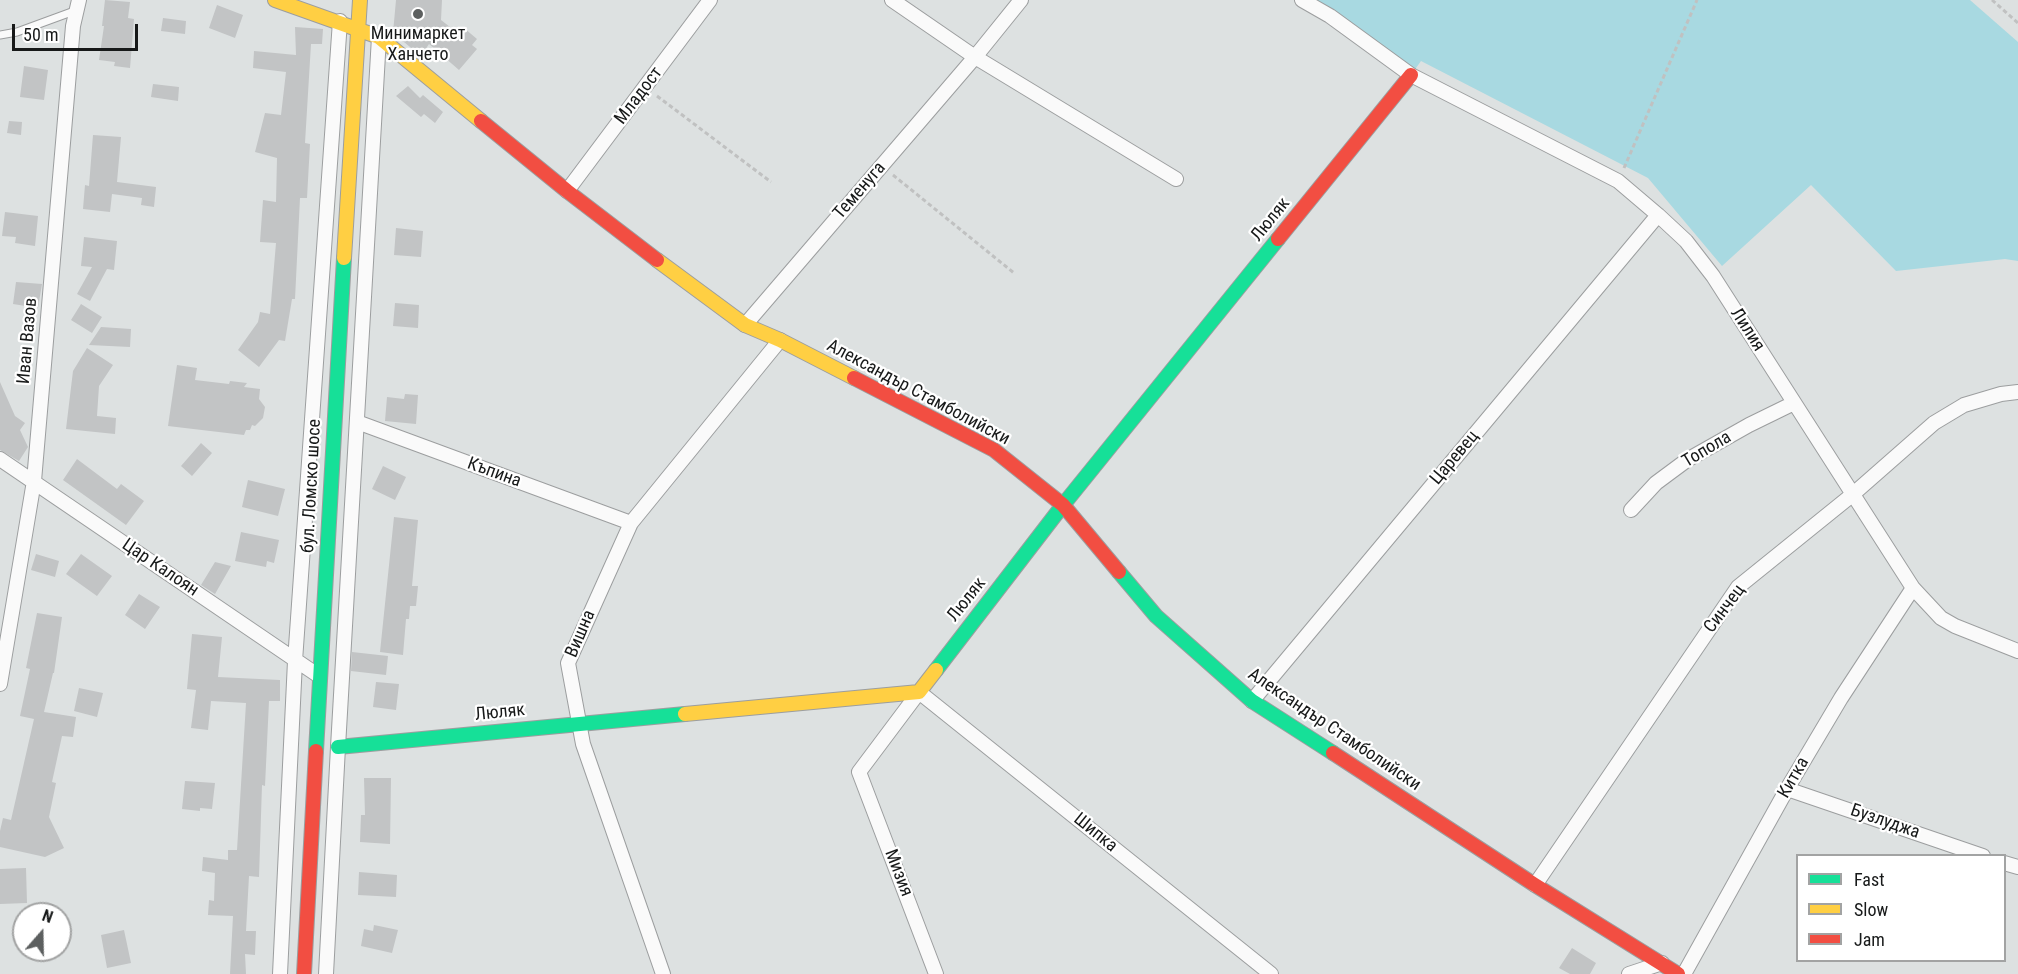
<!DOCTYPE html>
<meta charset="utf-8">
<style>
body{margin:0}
#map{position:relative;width:2018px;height:974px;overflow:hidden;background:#dde1e1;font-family:"Roboto Condensed",sans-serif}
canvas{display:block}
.legend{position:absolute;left:1796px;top:854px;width:210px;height:108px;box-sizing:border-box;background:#fff;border:2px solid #a2a3a3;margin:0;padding:8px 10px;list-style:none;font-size:18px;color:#171919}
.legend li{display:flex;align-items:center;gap:12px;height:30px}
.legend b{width:30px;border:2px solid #a2a3a3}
.north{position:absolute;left:12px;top:902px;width:60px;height:60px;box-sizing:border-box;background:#fff;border:2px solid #a2a3a3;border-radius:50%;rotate:20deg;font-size:16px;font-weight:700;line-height:24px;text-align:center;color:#171919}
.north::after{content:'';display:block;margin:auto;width:21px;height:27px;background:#5c5f5f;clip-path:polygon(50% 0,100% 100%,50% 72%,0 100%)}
.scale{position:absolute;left:12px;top:24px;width:126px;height:27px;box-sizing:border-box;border:3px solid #171919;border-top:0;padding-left:8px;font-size:18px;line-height:21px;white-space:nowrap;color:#171919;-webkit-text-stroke:4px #fff;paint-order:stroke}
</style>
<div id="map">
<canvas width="2018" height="974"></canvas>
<ul class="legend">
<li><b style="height:8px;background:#16e098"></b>Fast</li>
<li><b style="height:8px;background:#ffcf43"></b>Slow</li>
<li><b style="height:8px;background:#f24e42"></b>Jam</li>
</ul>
<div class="north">N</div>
<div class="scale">50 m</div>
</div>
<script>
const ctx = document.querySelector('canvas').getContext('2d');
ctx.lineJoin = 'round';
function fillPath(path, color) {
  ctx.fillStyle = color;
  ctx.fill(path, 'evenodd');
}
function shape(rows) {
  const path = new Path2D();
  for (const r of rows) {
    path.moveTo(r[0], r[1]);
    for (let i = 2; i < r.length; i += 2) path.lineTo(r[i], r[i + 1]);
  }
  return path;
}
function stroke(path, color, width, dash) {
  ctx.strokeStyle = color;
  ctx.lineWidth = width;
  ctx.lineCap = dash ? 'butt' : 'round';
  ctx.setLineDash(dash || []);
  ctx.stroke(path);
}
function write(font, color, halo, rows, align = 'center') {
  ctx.font = font + ' "Roboto Condensed",sans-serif';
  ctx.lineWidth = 4.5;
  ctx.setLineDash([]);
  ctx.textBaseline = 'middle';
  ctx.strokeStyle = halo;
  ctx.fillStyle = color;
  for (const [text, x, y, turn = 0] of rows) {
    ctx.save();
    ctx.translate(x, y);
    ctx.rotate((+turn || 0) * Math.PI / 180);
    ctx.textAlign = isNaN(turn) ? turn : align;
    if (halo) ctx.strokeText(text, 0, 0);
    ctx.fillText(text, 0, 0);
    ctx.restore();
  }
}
const green = shape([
 [1302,0,1970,0,2018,42,2018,261,2005,259,1896,271,1811,185,1722,266,1648,178,1421,61,1411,75]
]);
const building = shape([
 [105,0,130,2,128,18,134,19,130,68,114,66,115,62,99,60,104,26,102,26],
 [396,0,442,0,441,20,459,34,464,28,477,39,472,45,477,49,459,70,429,44,421,56,393,33],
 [217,5,243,15,235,38,209,28],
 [163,18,186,21,185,34,161,31],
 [295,27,323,29,322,44,311,44,305,143,310,144,307,198,300,198,295,299,292,299,285,341,279,340,259,367,238,350,258,322,260,312,270,314,276,243,260,242,263,200,276,202,277,158,255,152,265,113,281,115,286,72,253,68,254,51,296,55],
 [24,66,48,70,44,100,20,97],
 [153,84,179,87,178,101,151,97],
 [408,86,420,98,423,95,443,112,435,123,424,114,421,117,396,96],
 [9,121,22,122,21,135,7,133],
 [93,135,121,137,117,182,156,187,154,207,141,205,142,198,112,194,110,212,83,209,85,185,89,186],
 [5,212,38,216,35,246,15,243,16,237,2,236],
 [396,228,423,231,421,257,394,255],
 [84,237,117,241,114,270,107,269,90,301,77,294,92,267,81,266],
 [16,282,42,284,38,308,13,304],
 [395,303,419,305,418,328,393,326],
 [81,304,102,317,92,333,71,320],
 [101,327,131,329,130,347,89,345],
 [87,348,113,365,99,386,97,416,116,418,115,434,66,429,73,371],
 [177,365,197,368,195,380,229,384,230,381,247,383,244,387,260,389,259,399,265,407,263,418,255,426,252,425,250,430,246,430,244,435,168,426],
 [0,382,15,416,25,423,20,430,28,447,19,461,0,450],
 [405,394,418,395,416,424,385,421,387,397,404,399],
 [201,443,212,453,192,476,181,466],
 [77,459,117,489,121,484,144,501,126,525,63,480],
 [383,466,406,477,395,500,372,489],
 [248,480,285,489,278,516,242,507],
 [394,517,418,520,412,586,418,586,416,606,410,606,409,619,406,619,403,655,380,652],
 [241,532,279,540,274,563,267,561,266,567,235,561],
 [36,554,59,561,55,577,31,570],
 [81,554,112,576,97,596,66,574],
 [215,562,231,566,215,594,201,585],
 [139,594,160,607,145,629,125,615],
 [37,613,62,617,54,673,53,673,44,712,76,717,73,737,62,736,52,782,56,783,49,817,64,848,45,857,0,847,0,831,3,818,11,820,34,719,20,716,30,669,26,668],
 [192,634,222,637,218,677,280,680,280,701,269,701,265,786,262,785,259,877,249,876,246,931,256,931,255,955,245,954,246,974,230,974,233,916,208,915,209,900,214,901,215,873,202,871,203,857,228,860,228,850,237,850,246,703,211,701,208,730,191,728,196,690,187,689],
 [352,652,388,656,386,675,351,671],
 [376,682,399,684,396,710,373,707],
 [79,688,103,693,97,717,74,711],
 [364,778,391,778,390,844,360,842,361,815,365,815],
 [185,781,215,783,212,809,200,808,200,811,182,809],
 [26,868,27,903,0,904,0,869],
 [359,872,397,875,396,897,358,895],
 [374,925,398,930,392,953,361,946,364,929,373,931],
 [124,930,131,963,107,968,101,935],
 [1572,948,1596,963,1590,974,1570,974,1559,968]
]);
const path = shape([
 [1992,0,2018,23],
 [657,96,771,182],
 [1624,168,1697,0],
 [893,175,1014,273]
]);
const lane = shape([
 [0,35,17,32,77,10]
]);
const street = shape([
 [892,0,975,57,1176,179],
 [1302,0,1330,16,1411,75,1618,181,1658,215,1686,241,1713,276,1913,588,1941,618,1955,626,2018,651],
 [567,191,710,0],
 [745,325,975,57,1021,0],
 [357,422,631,523],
 [0,459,319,676],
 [1631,510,1656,483,1687,460,1749,425,1794,403],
 [0,684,34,481,73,26,79,0],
 [1252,701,1658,215],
 [1787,789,1983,856],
 [2004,863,2018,867],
 [1535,885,1738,587,1852,495,1934,423,1964,405,2001,394,2018,392],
 [280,974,295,661,340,21],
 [326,974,338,747,379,37],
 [663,974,583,744,568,663,631,523,780,340],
 [936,974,859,772,919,692,1271,974],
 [1629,974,1662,963],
 [1684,974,1787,789,1841,698,1913,588]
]);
const fast = shape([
 [1119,572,1156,616,1252,701,1333,753],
 [936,670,1063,505,1278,239],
 [338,747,685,714],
 [316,751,344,258]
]);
const slow = shape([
 [275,0,379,37,481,121],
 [344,258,360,0],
 [657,260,745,325,780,340,854,378],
 [685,714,919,692,936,670]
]);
const jam = shape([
 [481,121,567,191,657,260],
 [1278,239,1411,75],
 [854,378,994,450,1063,505,1119,572],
 [1333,753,1535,885,1678,974],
 [304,974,316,751]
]);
const markers = [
 [418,14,6,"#5c5f5f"]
];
const poiNames = [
 ["Минимаркет",418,34],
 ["Ханчето",418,55]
];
const streetNames = [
 ["Младост",639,96,-53],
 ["Теменуга",860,191,-49],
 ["Люляк",1271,220,-51],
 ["Лилия",1747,330,57],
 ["Иван Вазов",28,341,-85],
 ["Александър Стамболийски",918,393,28],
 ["Топола",1707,450,-31],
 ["Царевец",1455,458,-50],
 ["Къпина",494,473,20],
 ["бул. Ломско шосе",312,486,-87],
 ["Цар Калоян",160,568,34],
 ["Люляк",967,600,-52],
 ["Синчец",1725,609,-53],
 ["Вишна",581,634,-67],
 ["Люляк",500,713,-6],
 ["Александър Стамболийски",1334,730,34],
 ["Китка",1794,778,-60],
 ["Бузлуджа",1885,822,19],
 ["Шипка",1095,833,39],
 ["Мизия",898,873,69]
];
fillPath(green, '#a8d9e1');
fillPath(building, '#c2c4c5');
stroke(lane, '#9c9e9f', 9);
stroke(street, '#9c9e9f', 16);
stroke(fast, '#9c9e9f', 16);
stroke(slow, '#9c9e9f', 16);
stroke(jam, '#9c9e9f', 16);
stroke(path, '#c0c1c1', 3, [4.5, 3]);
stroke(lane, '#fafafa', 7);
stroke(street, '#fafafa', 14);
stroke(fast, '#16e098', 14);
stroke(slow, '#ffcf43', 14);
stroke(jam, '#f24e42', 14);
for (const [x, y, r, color] of markers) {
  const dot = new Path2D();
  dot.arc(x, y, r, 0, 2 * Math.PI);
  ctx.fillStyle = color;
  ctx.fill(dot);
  stroke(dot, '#fff', 2);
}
write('18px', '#171919', '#fff', poiNames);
write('18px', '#171919', '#fff', streetNames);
</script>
